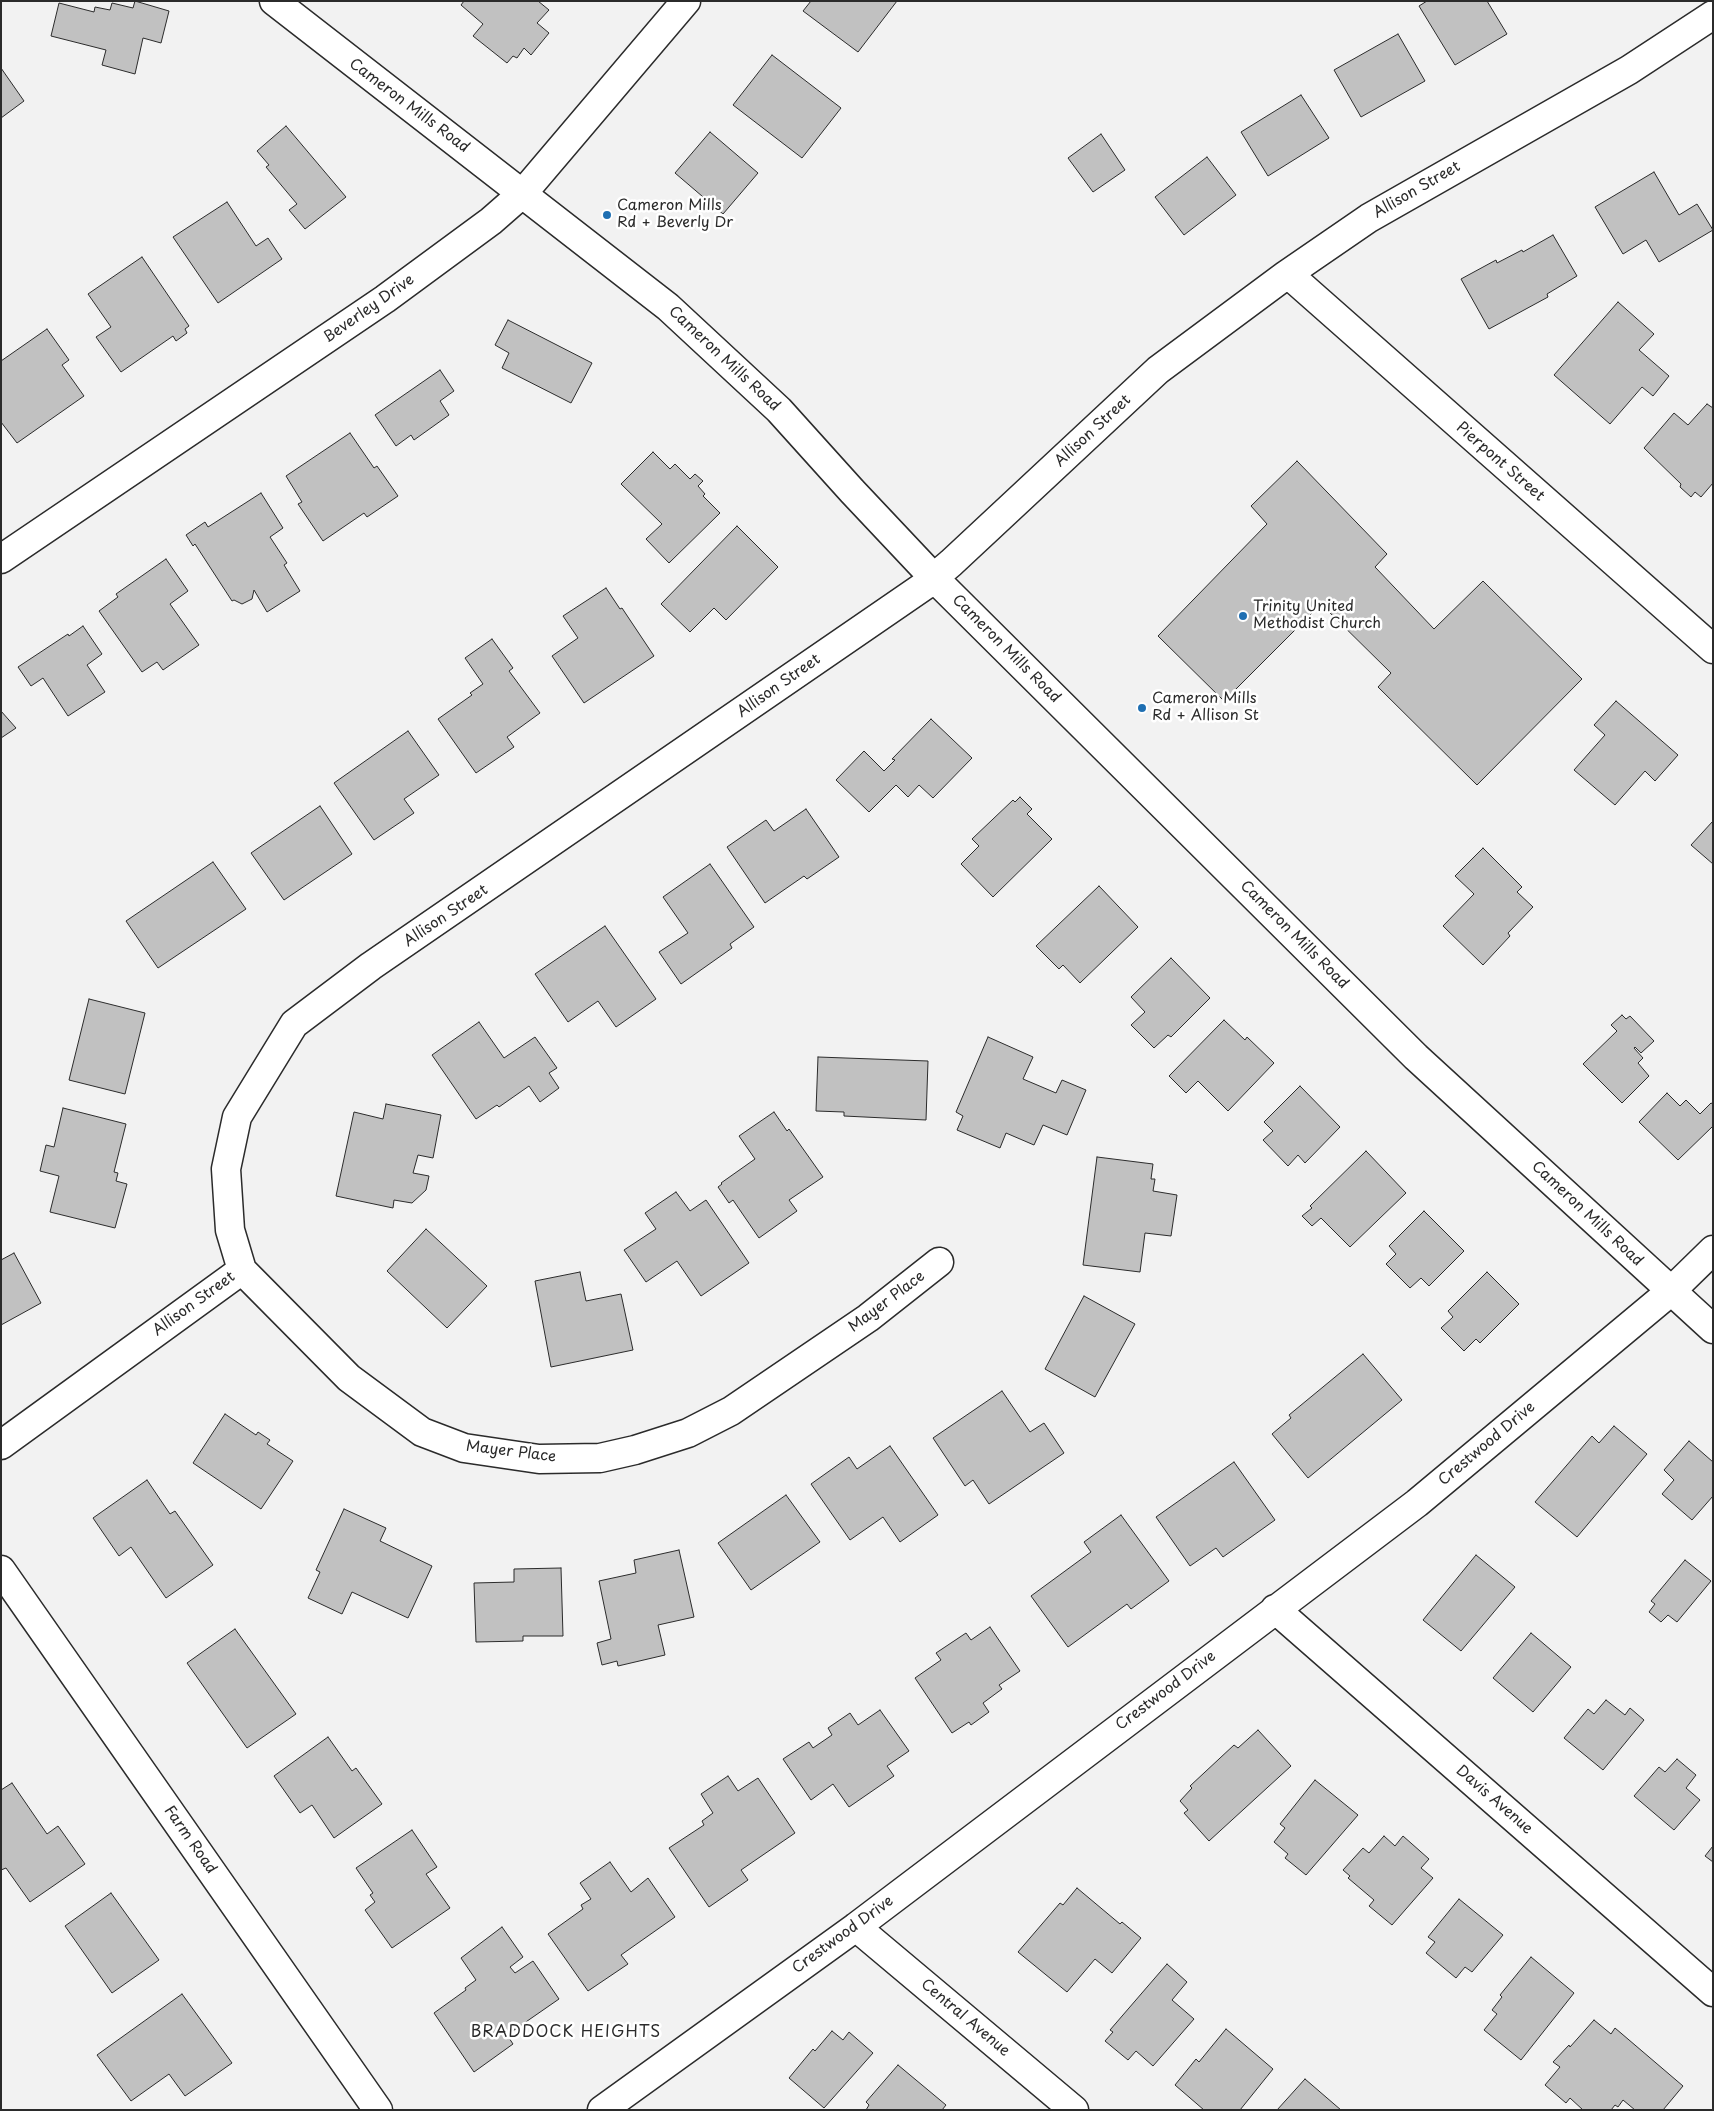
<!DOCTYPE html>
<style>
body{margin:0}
#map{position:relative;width:1714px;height:2111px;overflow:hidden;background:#f2f2f2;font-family:"Playpen Sans",sans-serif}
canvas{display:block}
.frame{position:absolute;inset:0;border:2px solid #2b2b2b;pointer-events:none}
</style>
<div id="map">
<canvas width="1714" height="2111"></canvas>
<div class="frame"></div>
</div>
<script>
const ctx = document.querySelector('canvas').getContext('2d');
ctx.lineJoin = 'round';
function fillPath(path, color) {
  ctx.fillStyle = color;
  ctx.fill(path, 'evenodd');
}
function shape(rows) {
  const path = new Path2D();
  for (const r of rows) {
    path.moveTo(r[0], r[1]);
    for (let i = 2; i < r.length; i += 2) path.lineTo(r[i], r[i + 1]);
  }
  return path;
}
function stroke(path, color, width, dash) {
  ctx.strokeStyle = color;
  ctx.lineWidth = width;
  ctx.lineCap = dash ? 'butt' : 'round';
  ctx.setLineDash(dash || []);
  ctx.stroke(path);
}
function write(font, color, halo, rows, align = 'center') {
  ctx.font = font + ' "Playpen Sans",sans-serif';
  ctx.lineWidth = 5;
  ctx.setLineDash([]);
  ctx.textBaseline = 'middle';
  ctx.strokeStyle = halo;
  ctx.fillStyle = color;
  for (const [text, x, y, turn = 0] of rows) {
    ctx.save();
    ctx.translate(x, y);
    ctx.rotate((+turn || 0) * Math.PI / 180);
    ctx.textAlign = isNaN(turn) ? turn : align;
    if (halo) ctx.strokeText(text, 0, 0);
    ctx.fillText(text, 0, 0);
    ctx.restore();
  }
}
const building = shape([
 [135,1,169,11,161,43,143,38,135,74,102,65,106,50,51,36,59,3,94,12,95,7,110,10,112,3,133,8,135,1],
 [464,1,538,1,549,10,537,23,549,33,531,55,524,48,517,58,513,56,507,63,473,36,483,24,461,5,464,1],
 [811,1,897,1,858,52,803,11,811,1],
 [1427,1,1487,1,1507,34,1455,65,1419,6,1427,1],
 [1398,34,1425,81,1361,117,1334,70,1398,34],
 [772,55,841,108,802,158,733,105,772,55],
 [1,68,24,101,1,118,1,68],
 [1301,95,1329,138,1268,176,1241,132,1301,95],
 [286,126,346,197,305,229,289,210,297,204,266,167,269,165,257,151,286,126],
 [710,132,758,173,723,214,675,173,710,132],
 [1101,134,1125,170,1093,192,1068,158,1101,134],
 [1207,157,1236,195,1184,235,1155,197,1207,157],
 [1654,172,1679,215,1697,204,1713,230,1659,262,1646,240,1623,254,1595,207,1654,172],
 [227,202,256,246,268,238,282,259,218,303,173,237,227,202],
 [1553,235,1577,276,1547,294,1548,297,1489,329,1461,279,1496,260,1497,263,1522,250,1523,252,1553,235],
 [142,257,189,326,185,329,187,333,176,341,173,336,121,372,96,337,111,327,88,294,142,257],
 [1618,302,1654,334,1639,350,1669,376,1653,396,1642,387,1610,424,1554,375,1618,302],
 [508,320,592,363,571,403,502,368,509,353,495,345,508,320],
 [47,329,69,360,62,365,84,396,17,443,1,422,1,361,47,329],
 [440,370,454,391,440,401,449,415,414,440,411,435,396,446,375,415,440,370],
 [1707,404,1713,408,1713,483,1701,497,1695,492,1691,497,1680,487,1681,484,1644,448,1674,413,1688,425,1707,404],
 [350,433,374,468,377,466,398,496,367,517,364,513,323,541,298,504,302,502,286,476,350,433],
 [653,452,670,469,675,464,690,479,695,474,703,481,698,486,705,494,703,496,720,513,669,563,646,539,662,524,621,484,653,452],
 [1297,461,1387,554,1375,567,1434,629,1483,581,1582,679,1477,785,1378,687,1391,673,1321,604,1224,701,1158,636,1267,524,1251,506,1297,461],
 [261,493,283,528,270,537,287,563,284,565,300,591,267,612,254,590,252,599,242,604,234,600,232,601,195,544,193,546,186,535,205,522,208,527,261,493],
 [737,526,778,567,726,620,714,608,690,632,661,604,737,526],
 [166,559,188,591,170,604,199,645,163,670,157,662,142,672,99,611,118,597,116,594,166,559],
 [606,588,620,609,622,608,654,656,584,703,552,656,578,638,563,616,606,588],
 [83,626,102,654,87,665,105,692,68,716,43,678,31,686,18,667,68,634,69,636,83,626],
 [492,639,513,668,509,671,540,713,507,737,514,747,476,773,438,719,472,695,470,693,483,684,465,658,492,639],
 [1616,701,1678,755,1655,781,1645,771,1615,805,1574,770,1605,735,1594,725,1616,701],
 [1,711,16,728,1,738,1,711],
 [931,719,972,758,933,798,919,785,908,797,896,785,869,812,836,780,864,751,884,771,895,760,892,759,931,719],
 [408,731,439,775,404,799,414,813,374,840,334,783,408,731],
 [1020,797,1032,809,1027,814,1052,839,993,897,961,864,979,846,972,839,1013,800,1015,802,1020,797],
 [320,806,352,854,284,900,251,853,320,806],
 [806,809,839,857,807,879,804,876,765,903,727,847,766,820,774,831,806,809],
 [1713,821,1713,864,1691,845,1713,821],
 [1483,848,1522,887,1517,892,1533,907,1508,933,1510,936,1483,965,1443,926,1474,894,1455,876,1483,848],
 [213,862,246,909,158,968,126,921,213,862],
 [710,864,754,927,730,944,732,948,681,984,659,952,688,933,663,897,710,864],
 [1099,886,1138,927,1080,983,1063,965,1059,969,1036,946,1099,886],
 [605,926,656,999,616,1027,598,1001,568,1022,535,974,605,926],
 [1171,958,1210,998,1171,1037,1168,1035,1154,1048,1131,1025,1145,1012,1131,997,1171,958],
 [89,999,145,1013,125,1094,69,1080,89,999],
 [1622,1015,1626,1019,1630,1016,1654,1041,1641,1053,1635,1047,1634,1048,1643,1058,1638,1063,1649,1076,1622,1103,1583,1064,1617,1031,1611,1025,1622,1015],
 [1224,1020,1245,1040,1247,1037,1274,1063,1228,1111,1198,1081,1186,1093,1169,1076,1224,1020],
 [479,1022,504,1058,535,1037,557,1068,549,1073,559,1088,540,1102,529,1086,499,1107,497,1105,476,1119,432,1055,479,1022],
 [988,1037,1033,1057,1023,1079,1056,1093,1062,1080,1086,1090,1067,1135,1043,1125,1034,1145,1006,1133,1000,1148,957,1130,963,1116,956,1112,988,1037],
 [818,1057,928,1061,926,1120,844,1116,844,1112,816,1111,818,1057],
 [1300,1086,1340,1127,1305,1163,1298,1155,1288,1166,1263,1140,1273,1131,1264,1122,1300,1086],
 [1667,1093,1680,1106,1686,1100,1700,1114,1711,1103,1713,1104,1713,1126,1678,1160,1639,1122,1667,1093],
 [386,1104,441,1115,433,1158,418,1155,413,1173,429,1176,426,1190,412,1203,394,1200,393,1208,336,1196,354,1112,383,1119,386,1104],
 [63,1108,126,1124,114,1172,118,1173,116,1181,127,1184,115,1228,50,1212,59,1176,40,1171,46,1145,54,1147,63,1108],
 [774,1112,787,1131,789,1129,823,1177,789,1200,797,1211,759,1238,733,1200,729,1203,718,1187,722,1184,721,1183,755,1159,739,1136,774,1112],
 [1366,1151,1406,1193,1350,1247,1321,1218,1312,1226,1302,1216,1312,1208,1310,1206,1366,1151],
 [1097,1157,1153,1164,1151,1179,1155,1179,1153,1191,1177,1195,1171,1236,1145,1233,1140,1272,1083,1265,1097,1157],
 [676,1192,690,1211,706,1200,749,1263,701,1296,677,1261,646,1282,624,1250,656,1229,645,1213,676,1192],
 [1424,1211,1464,1251,1429,1286,1421,1278,1410,1288,1386,1264,1396,1254,1389,1246,1424,1211],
 [426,1229,487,1286,447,1328,387,1271,426,1229],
 [14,1253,41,1303,1,1325,1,1260,14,1253],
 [580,1272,586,1301,621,1294,633,1350,551,1367,535,1281,580,1272],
 [1487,1272,1519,1304,1480,1343,1476,1339,1464,1351,1441,1328,1453,1317,1448,1311,1487,1272],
 [1084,1296,1135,1324,1095,1397,1045,1369,1084,1296],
 [1363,1354,1402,1400,1308,1478,1272,1434,1291,1418,1289,1415,1363,1354],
 [1002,1391,1030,1432,1044,1423,1064,1453,989,1504,973,1480,965,1486,933,1438,1002,1391],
 [225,1414,256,1435,258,1432,270,1440,267,1444,293,1461,261,1509,193,1463,225,1414],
 [1614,1426,1647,1454,1577,1537,1535,1502,1592,1436,1599,1443,1614,1426],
 [1689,1441,1713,1462,1713,1496,1692,1520,1662,1494,1674,1480,1664,1470,1689,1441],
 [890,1446,938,1515,900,1542,883,1517,850,1540,811,1484,849,1457,857,1469,890,1446],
 [1234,1462,1275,1520,1223,1557,1216,1548,1190,1566,1156,1517,1234,1462],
 [147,1480,170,1514,175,1511,213,1565,166,1598,131,1547,119,1556,93,1518,147,1480],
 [786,1495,820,1542,751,1590,718,1543,786,1495],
 [344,1509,386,1528,380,1541,432,1566,408,1618,352,1592,342,1614,308,1598,320,1572,316,1570,344,1509],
 [1121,1515,1169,1581,1131,1609,1127,1604,1068,1647,1031,1596,1091,1552,1084,1542,1121,1515],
 [679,1550,694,1617,658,1625,665,1655,618,1666,617,1661,602,1665,597,1643,611,1639,599,1581,636,1573,634,1560,679,1550],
 [1476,1555,1515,1587,1461,1651,1423,1620,1476,1555],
 [1685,1560,1711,1581,1677,1622,1668,1615,1661,1622,1649,1612,1655,1604,1651,1601,1685,1560],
 [561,1568,563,1636,523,1636,523,1641,476,1642,474,1583,514,1582,514,1569,561,1568],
 [990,1627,1020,1671,999,1685,1002,1689,983,1703,989,1712,971,1725,969,1722,952,1733,915,1678,941,1660,936,1653,966,1633,971,1640,990,1627],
 [235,1629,296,1714,247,1748,187,1663,235,1629],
 [1531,1633,1571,1667,1533,1712,1493,1678,1531,1633],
 [1606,1700,1625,1715,1630,1708,1644,1720,1603,1770,1564,1738,1588,1709,1594,1714,1606,1700],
 [880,1710,909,1751,887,1766,894,1776,849,1807,833,1784,811,1800,783,1759,809,1742,813,1748,832,1735,828,1728,850,1713,858,1725,880,1710],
 [1258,1730,1291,1766,1209,1841,1184,1813,1188,1810,1180,1801,1192,1788,1190,1786,1234,1745,1238,1748,1258,1730],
 [328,1737,352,1771,356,1768,382,1804,334,1838,312,1805,300,1813,274,1776,328,1737],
 [1677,1759,1696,1775,1686,1788,1700,1800,1674,1830,1634,1796,1659,1767,1665,1772,1677,1759],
 [728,1776,738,1791,758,1778,795,1833,741,1870,748,1880,709,1907,669,1848,704,1825,702,1821,713,1813,701,1794,728,1776],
 [1315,1780,1358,1815,1306,1875,1285,1858,1288,1854,1274,1842,1285,1828,1280,1824,1315,1780],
 [12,1783,47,1834,58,1826,85,1864,30,1902,6,1868,1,1870,1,1790,12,1783],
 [412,1830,437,1867,426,1874,450,1908,392,1948,365,1910,375,1902,370,1895,373,1893,356,1868,412,1830],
 [1384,1836,1395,1846,1403,1836,1429,1859,1421,1868,1433,1878,1392,1925,1369,1906,1374,1900,1348,1878,1350,1876,1343,1870,1363,1848,1369,1853,1384,1836],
 [1713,1846,1713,1862,1705,1856,1713,1846],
 [610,1862,631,1892,648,1878,675,1917,621,1955,628,1964,588,1991,548,1934,583,1909,581,1905,591,1899,580,1883,610,1862],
 [1077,1888,1120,1924,1122,1922,1141,1938,1112,1973,1095,1959,1067,1992,1018,1952,1060,1903,1063,1905,1077,1888],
 [111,1893,159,1960,112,1993,65,1926,111,1893],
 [1459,1899,1503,1935,1472,1972,1465,1967,1456,1978,1426,1953,1435,1942,1428,1937,1459,1899],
 [502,1927,523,1957,510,1967,515,1973,533,1961,559,1999,507,2035,513,2044,474,2072,434,2013,466,1990,465,1988,476,1980,461,1958,502,1927],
 [1531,1957,1574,1993,1521,2060,1484,2030,1497,2014,1492,2010,1502,1997,1500,1995,1531,1957],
 [1167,1964,1187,1982,1172,2000,1194,2019,1153,2066,1136,2051,1128,2060,1105,2041,1113,2032,1110,2030,1167,1964],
 [182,1994,232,2063,185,2096,169,2074,131,2101,97,2055,182,1994],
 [1594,2020,1611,2034,1615,2028,1683,2086,1663,2110,1635,2110,1623,2100,1618,2107,1615,2105,1611,2110,1583,2110,1570,2098,1566,2103,1545,2085,1560,2067,1553,2062,1569,2045,1570,2047,1594,2020],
 [1226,2029,1273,2069,1240,2110,1204,2110,1175,2085,1196,2059,1199,2062,1226,2029],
 [832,2031,843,2040,849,2032,873,2053,824,2108,789,2078,813,2049,815,2051,832,2031],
 [898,2065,946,2105,942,2110,866,2110,869,2105,866,2102,898,2065],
 [1305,2079,1341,2110,1277,2110,1305,2079]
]);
const minor = shape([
 [274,1,668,307,779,410,852,491,934,578,1416,1057,1713,1329],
 [1286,275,1296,281,1713,649],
 [1,559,385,299,491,221,523,193,686,1],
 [939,1262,868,1318,731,1411,688,1433,635,1450,600,1458,539,1459,464,1448,422,1432,349,1378,242,1270,230,1230,226,1169,237,1117,294,1024,371,966,924,586,951,563,1158,370,1286,275,1369,218,1629,70,1713,15],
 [1,1445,242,1270],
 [1,1570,378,2110],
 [1275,1609,1713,1992],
 [856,1927,1074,2110],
 [602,2110,856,1927,1417,1503,1670,1292,1713,1250]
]);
const markers = [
 [607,215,5,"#1f6fb2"],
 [1243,616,5,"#1f6fb2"],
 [1142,708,5,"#1f6fb2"]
];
const streetNames = [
 ["Cameron Mills Road",409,106,37],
 ["Allison Street",1417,190,-30],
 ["Beverley Drive",369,309,-35],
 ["Cameron Mills Road",724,359,43],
 ["Allison Street",1093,431,-43],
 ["Pierpont Street",1500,462,41],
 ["Cameron Mills Road",1006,649,45],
 ["Allison Street",779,686,-35],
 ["Allison Street",446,916,-34],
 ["Cameron Mills Road",1294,935,45],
 ["Cameron Mills Road",1587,1214,43],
 ["Mayer Place",887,1302,-37],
 ["Allison Street",194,1304,-36],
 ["Crestwood Drive",1487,1444,-40],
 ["Mayer Place",511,1452,7],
 ["Crestwood Drive",1166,1691,-37],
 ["Davis Avenue",1494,1800,41],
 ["Farm Road",190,1840,55],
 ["Crestwood Drive",843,1935,-36],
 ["Central Avenue",965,2018,40]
];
const poiNames = [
 ["Cameron Mills",617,206],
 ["Rd + Beverly Dr",617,223],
 ["Trinity United",1253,607],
 ["Methodist Church",1253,624],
 ["Cameron Mills",1152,699],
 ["Rd + Allison St",1152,716]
];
const neighbourhoodNames = [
 ["BRADDOCK HEIGHTS",566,2033]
];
fillPath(building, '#c1c1c1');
stroke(building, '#2b2b2b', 1);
stroke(minor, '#2b2b2b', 31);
stroke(minor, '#fff', 28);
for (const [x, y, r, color] of markers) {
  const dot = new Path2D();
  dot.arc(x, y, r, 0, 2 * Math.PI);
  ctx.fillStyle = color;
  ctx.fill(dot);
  stroke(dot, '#fff', 2);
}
write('15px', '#2b2b2b', '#fff', streetNames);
write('15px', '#2b2b2b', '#fff', poiNames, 'left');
ctx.letterSpacing = '1px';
write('16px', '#2b2b2b', '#fff', neighbourhoodNames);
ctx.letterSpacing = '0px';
</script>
